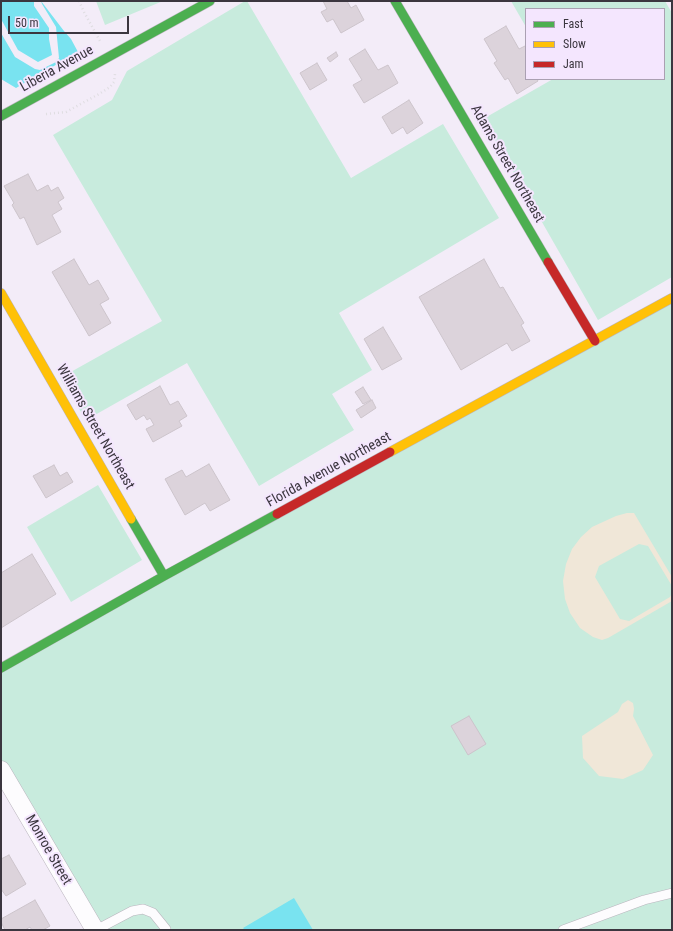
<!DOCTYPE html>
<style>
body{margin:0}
#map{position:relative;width:673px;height:931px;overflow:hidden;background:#f3ecf8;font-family:"Roboto Condensed",sans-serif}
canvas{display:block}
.frame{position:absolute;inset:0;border:2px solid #3b363f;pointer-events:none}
.legend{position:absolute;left:525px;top:8px;width:140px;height:72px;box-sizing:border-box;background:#f4e6fe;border:1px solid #aaa0b2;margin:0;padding:5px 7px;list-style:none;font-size:12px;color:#3b363f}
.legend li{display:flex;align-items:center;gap:8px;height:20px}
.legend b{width:20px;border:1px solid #aaa0b2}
.scale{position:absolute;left:8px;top:16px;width:121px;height:18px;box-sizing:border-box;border:2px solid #3b363f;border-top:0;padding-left:5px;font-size:12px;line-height:14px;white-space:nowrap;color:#3b363f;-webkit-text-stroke:3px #f4e6fe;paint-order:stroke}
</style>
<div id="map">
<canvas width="673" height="931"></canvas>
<div class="frame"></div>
<ul class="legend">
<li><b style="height:5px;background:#4caf50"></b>Fast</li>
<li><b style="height:5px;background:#ffc107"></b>Slow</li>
<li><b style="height:5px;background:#c62828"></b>Jam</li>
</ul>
<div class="scale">50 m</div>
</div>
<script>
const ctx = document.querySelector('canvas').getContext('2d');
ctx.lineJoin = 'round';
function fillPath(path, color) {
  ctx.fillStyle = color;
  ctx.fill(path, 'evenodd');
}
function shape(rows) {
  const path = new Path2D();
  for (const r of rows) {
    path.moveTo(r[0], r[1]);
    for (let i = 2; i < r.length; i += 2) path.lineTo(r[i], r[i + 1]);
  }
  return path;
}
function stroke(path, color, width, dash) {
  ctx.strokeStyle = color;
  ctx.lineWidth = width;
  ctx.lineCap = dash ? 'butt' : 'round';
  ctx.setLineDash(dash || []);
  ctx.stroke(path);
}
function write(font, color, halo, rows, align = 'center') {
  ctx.font = font + ' "Roboto Condensed",sans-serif';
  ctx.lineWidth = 4;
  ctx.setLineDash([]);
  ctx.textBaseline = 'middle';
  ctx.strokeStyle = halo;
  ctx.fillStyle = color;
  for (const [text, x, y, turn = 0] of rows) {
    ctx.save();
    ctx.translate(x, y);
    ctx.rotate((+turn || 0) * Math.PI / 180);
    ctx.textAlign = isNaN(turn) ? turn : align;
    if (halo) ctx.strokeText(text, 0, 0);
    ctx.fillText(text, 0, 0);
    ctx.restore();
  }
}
const green = shape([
 [96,1,163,1,105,25],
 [245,1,247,1,351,178,443,124,499,218,339,313,372,370,332,394,354,430,259,486,187,363,86,420,60,378,162,321,53,135,112,100,127,71],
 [511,1,665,1,672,13,672,277,598,320,483,119,553,79,664,79,664,9,526,9,526,27],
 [672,298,672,930,95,930,1,770,1,668],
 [98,485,142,560,71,602,27,527]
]);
const sand = shape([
 [627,513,634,513,672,577,672,586,648,546,639,544,599,566,595,577,620,619,629,621,670,597,672,593,672,601,608,638,602,640,593,637,580,628,570,613,565,599,563,581,566,564,572,549,581,537,592,527,616,516],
 [628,700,633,703,634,709,633,716,653,755,643,770,623,779,599,776,583,758,582,736,618,712,622,704]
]);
const water = shape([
 [1,1,34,1,34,6,49,28,49,39,52,55,38,62,18,50,1,19],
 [41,1,64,31,71,39,78,52,16,88,1,79,1,33,15,57,35,69,40,70,56,62,59,58,56,27,42,4],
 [294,898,313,930,277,930,276,929,274,930,245,930,243,928]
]);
const building = shape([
 [323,1,347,1,351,8,356,5,364,20,341,33,333,19,327,22,321,12,327,9,323,1],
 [506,26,519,49,525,46,526,47,526,79,537,79,538,81,517,94,508,78,505,80,494,63,497,61,484,39,506,26],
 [365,49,378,70,388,65,398,83,364,103,353,85,362,80,349,59,365,49],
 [336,52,338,56,330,62,327,58,336,52],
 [317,63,327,80,310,90,300,73,317,63],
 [409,100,423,123,407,134,403,127,392,134,382,117,409,100],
 [28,174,37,191,48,185,51,191,58,187,64,198,58,202,62,209,52,215,61,232,37,245,24,217,20,219,12,205,14,203,4,186,28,174],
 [74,259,89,285,98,280,109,299,100,304,111,323,89,336,52,272,74,259],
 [484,259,500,288,503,287,524,323,521,325,530,341,512,351,507,343,461,370,419,297,484,259],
 [383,327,402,359,382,370,364,339,383,327],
 [160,386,170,405,178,401,187,416,179,421,182,426,153,442,146,429,154,425,150,418,147,420,144,415,136,420,127,405,160,386],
 [363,387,371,400,363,404,355,392,363,387],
 [372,400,376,408,361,418,356,410,372,400],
 [209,464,230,500,210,511,205,503,185,515,165,479,182,470,186,477,209,464],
 [54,465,60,476,67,472,73,482,46,498,33,476,54,465],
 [32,554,56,594,1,628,1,573,32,554],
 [469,716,486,744,468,755,451,726,469,716],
 [9,855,26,884,6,896,1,889,1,859,9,855],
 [35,900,50,926,43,930,32,930,30,927,25,930,5,930,1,922,1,919,35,900]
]);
const path = shape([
 [79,1,84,12,100,41],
 [46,114,66,112,99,94,110,87,114,82,115,74]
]);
const lane = shape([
 [96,930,132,911,143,909,153,913,166,929],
 [563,930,644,900,672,893]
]);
const street = shape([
 [1,770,95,930]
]);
const fast = shape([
 [395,1,548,262],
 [1,116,210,1],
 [131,519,164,576],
 [1,668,164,576,277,514]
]);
const slow = shape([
 [1,293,131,519],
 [390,452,672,298]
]);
const jam = shape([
 [548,262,595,341],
 [277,514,390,452]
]);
const streetNames = [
 ["Liberia Avenue",57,69,-29],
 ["Adams Street Northeast",507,164,60],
 ["Williams Street Northeast",95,427,60],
 ["Florida Avenue Northeast",329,470,-29],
 ["Monroe Street",48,850,60]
];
fillPath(green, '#c8ebdd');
fillPath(sand, '#f0e7d8');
fillPath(water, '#79e3f0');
fillPath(building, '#dcd3db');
stroke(building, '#ccc4cb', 1);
stroke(lane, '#bab5be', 10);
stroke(street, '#bab5be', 19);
stroke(fast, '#bab5be', 10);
stroke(slow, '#bab5be', 10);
stroke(jam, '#bab5be', 10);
stroke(path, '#dfdde1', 2.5, [1, 3]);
stroke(lane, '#fdfcfe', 9);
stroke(street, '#fdfcfe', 18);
stroke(fast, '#4caf50', 9);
stroke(slow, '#ffc107', 9);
stroke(jam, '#c62828', 9);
write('14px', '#3b363f', '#f4e6fe', streetNames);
</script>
